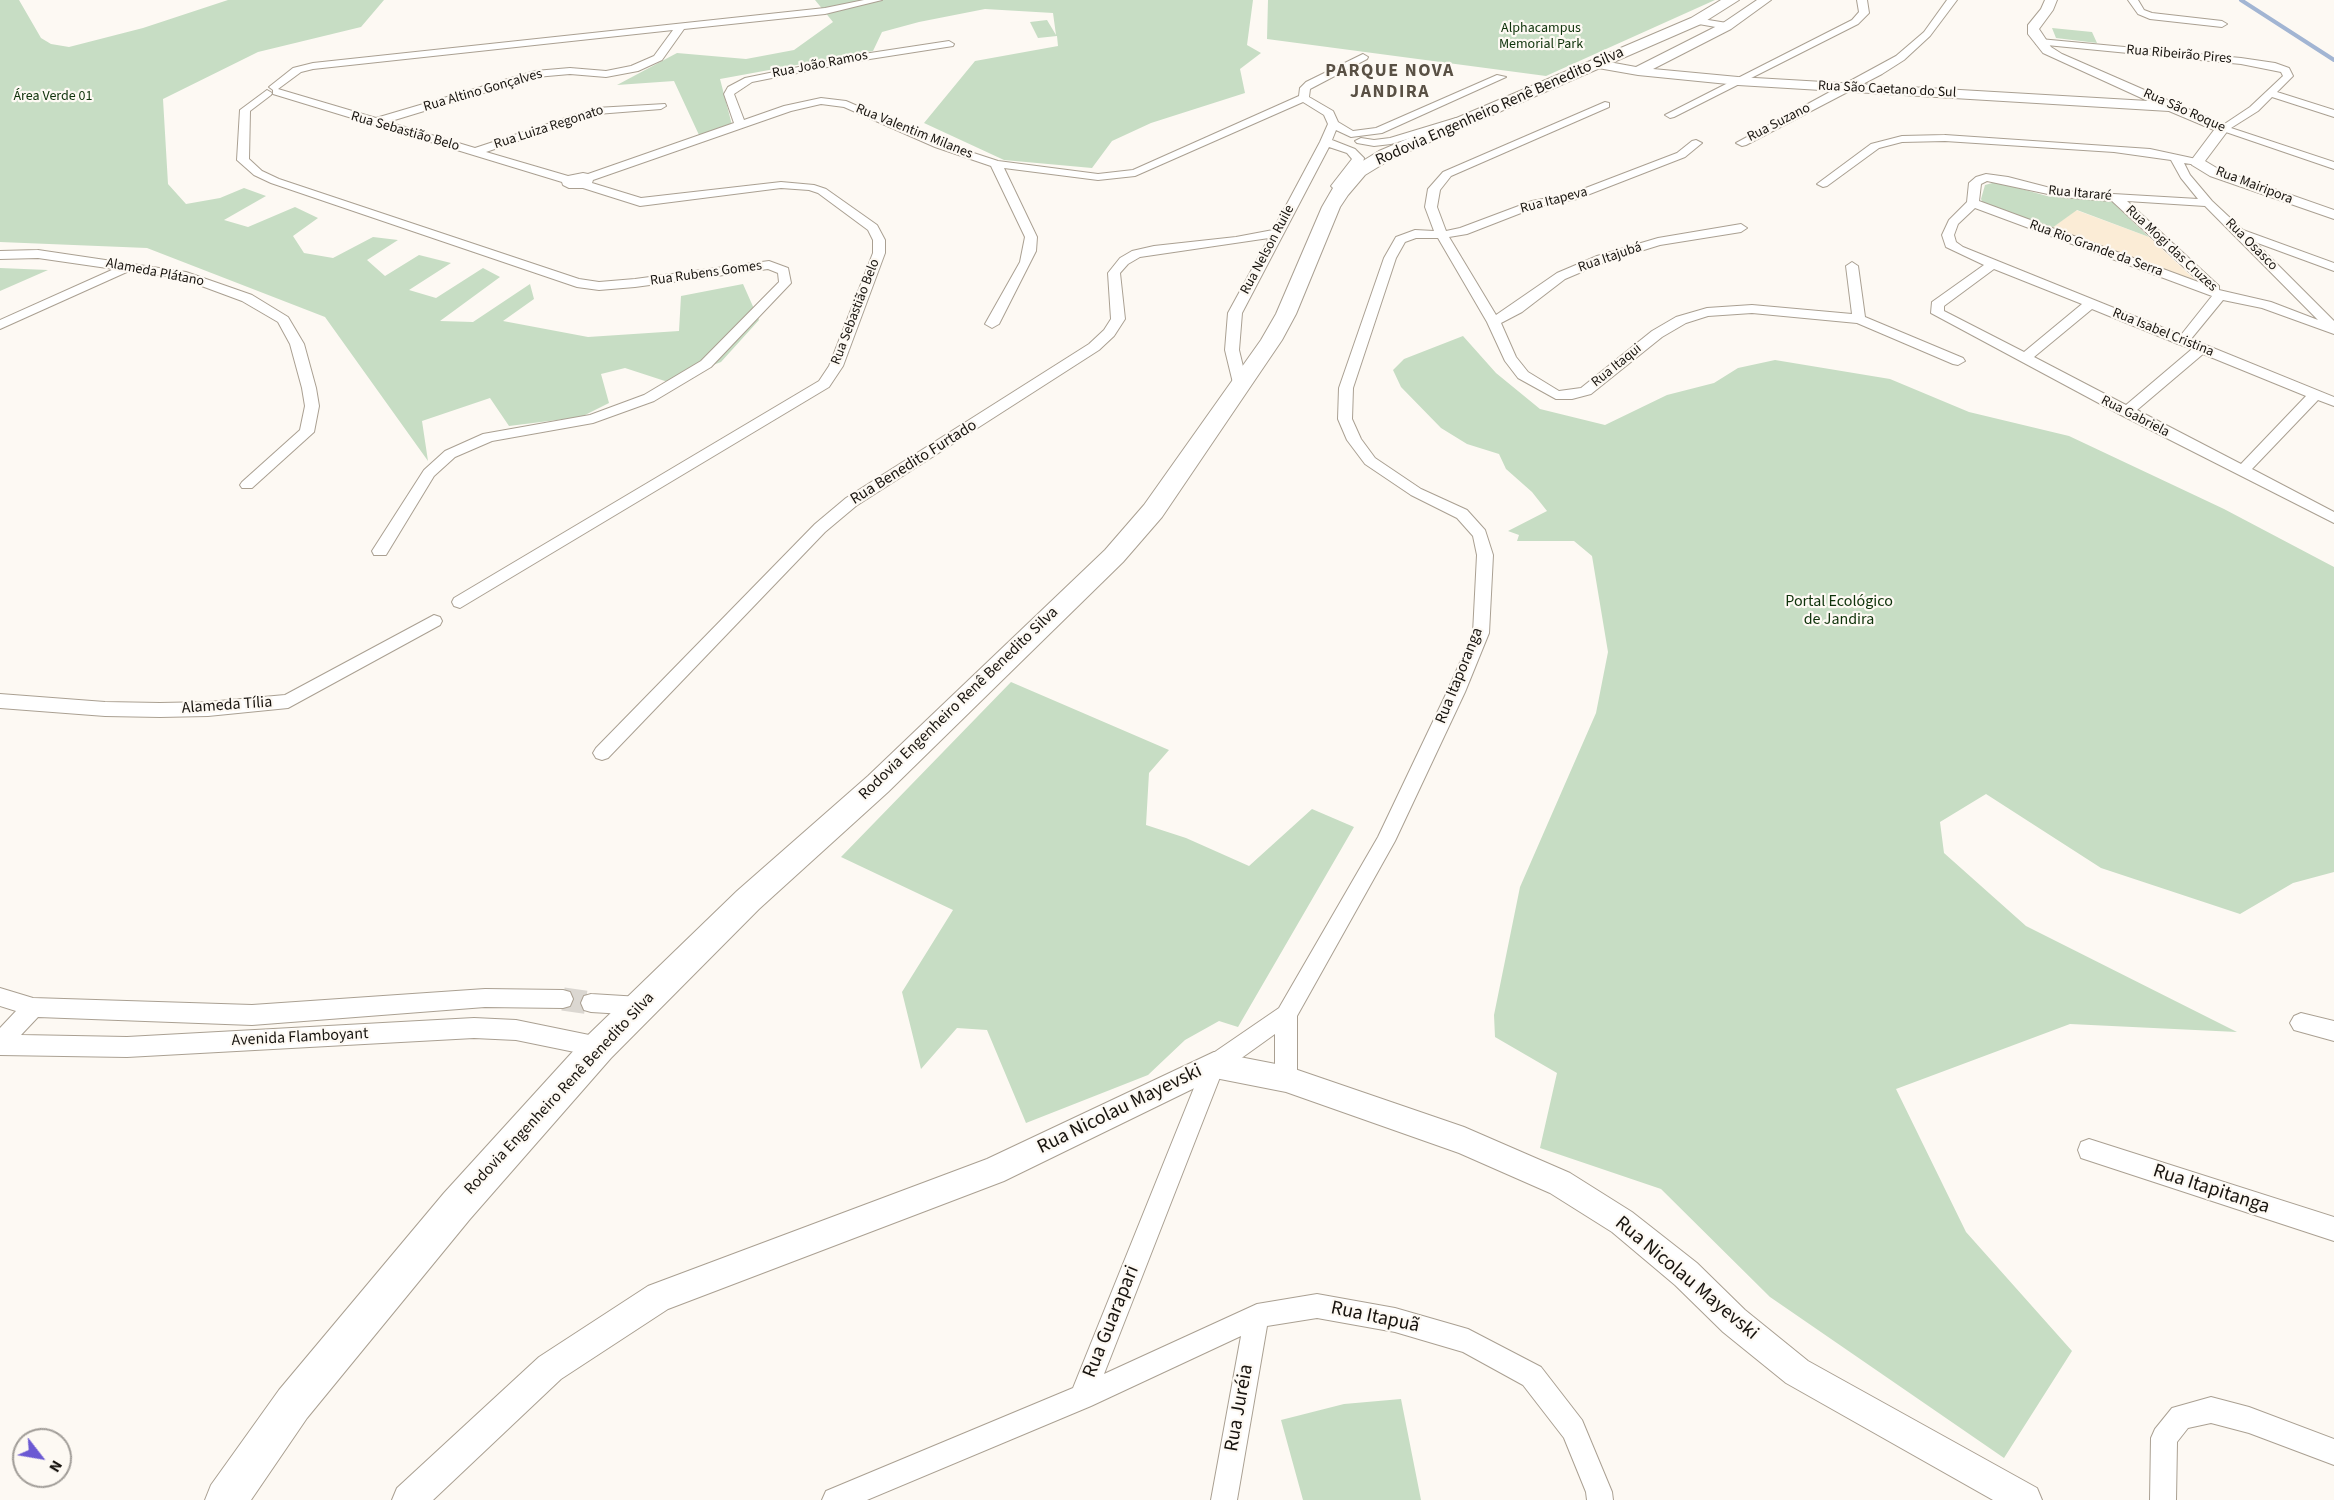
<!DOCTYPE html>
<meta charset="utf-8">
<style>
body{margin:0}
#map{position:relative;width:2334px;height:1500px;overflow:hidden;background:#fdf9f3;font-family:"Source Sans 3",sans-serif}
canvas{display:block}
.north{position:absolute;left:12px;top:1428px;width:60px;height:60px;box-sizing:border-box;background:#fdf9f3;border:2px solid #a19d98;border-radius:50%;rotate:121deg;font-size:16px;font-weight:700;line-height:24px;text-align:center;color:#18140f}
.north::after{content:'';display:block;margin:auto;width:21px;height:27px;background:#6b59d3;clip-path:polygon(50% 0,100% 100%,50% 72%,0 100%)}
</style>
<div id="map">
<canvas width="2334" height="1500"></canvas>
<div class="north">N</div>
</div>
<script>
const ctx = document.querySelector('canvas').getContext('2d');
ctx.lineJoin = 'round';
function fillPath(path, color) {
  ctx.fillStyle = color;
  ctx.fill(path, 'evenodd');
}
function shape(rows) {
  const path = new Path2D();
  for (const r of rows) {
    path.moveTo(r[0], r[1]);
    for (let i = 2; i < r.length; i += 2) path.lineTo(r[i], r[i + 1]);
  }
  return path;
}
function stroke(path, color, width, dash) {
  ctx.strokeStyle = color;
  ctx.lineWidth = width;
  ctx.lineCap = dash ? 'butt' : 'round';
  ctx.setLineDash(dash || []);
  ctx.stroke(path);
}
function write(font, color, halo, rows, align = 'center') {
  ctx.font = font + ' "Source Sans 3",sans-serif';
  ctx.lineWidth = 4.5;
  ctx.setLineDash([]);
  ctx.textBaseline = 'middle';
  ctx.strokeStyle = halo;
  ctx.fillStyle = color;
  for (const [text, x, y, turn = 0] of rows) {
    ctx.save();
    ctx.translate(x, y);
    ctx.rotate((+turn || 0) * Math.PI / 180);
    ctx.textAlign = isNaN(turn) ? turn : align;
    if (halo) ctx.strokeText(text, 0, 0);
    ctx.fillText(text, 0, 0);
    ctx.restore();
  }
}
const built = shape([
 [2076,210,2149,237,2194,279,2188,280,2052,228]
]);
const green = shape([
 [0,0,19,0,41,38,51,44,69,47,143,28,228,0,384,0,361,27,258,52,163,99,168,184,186,204,220,198,244,188,266,196,224,220,248,227,295,207,318,218,293,236,304,253,333,258,373,237,398,240,367,260,385,276,419,255,451,263,409,290,436,298,483,268,500,277,440,321,473,322,530,284,534,299,503,321,588,337,679,331,681,296,743,284,759,320,721,362,668,382,625,368,601,374,609,403,581,417,509,426,490,398,422,421,428,461,325,317,147,248,0,242],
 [815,0,1253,0,1247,45,1261,53,1240,69,1245,93,1151,123,1112,141,1092,168,1004,160,924,123,975,61,1058,46,1057,36,1038,38,1030,22,1047,20,1056,35,1053,13,985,9,919,22,882,32,873,51,720,79,732,125,699,135,674,81,617,85,677,53,746,59,794,50,833,22],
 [1268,0,1715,0,1546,76,1267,39],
 [2052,28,2092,32,2097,43,2056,38],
 [1996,182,2047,196,2110,200,2149,237,2077,210,2052,228,1983,203,1981,199,1985,185],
 [0,268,48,270,0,291],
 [1463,336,1496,373,1540,409,1605,425,1667,395,1714,383,1738,368,1775,360,1890,379,1969,412,2069,436,2224,509,2334,567,2334,872,2293,883,2240,914,2101,868,1986,794,1940,822,1944,853,2026,926,2237,1032,2070,1024,1896,1089,1966,1232,2072,1351,2004,1458,1770,1297,1661,1189,1540,1148,1557,1073,1495,1037,1494,1015,1520,887,1596,713,1608,652,1592,556,1574,541,1517,541,1519,535,1508,531,1547,511,1532,492,1506,469,1499,454,1467,444,1441,428,1401,387,1393,370,1404,359],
 [1011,682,1169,750,1149,773,1146,825,1186,838,1249,866,1312,809,1354,827,1238,1027,1219,1021,1185,1040,1148,1075,1026,1123,987,1030,957,1028,921,1069,902,992,953,910,841,857],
 [1401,1399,1421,1500,1303,1500,1281,1420,1344,1404]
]);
const stream = shape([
 [2241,0,2334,60]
]);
const minorTunnel = shape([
 [563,999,591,1003]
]);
const minor = shape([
 [864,0,882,0,825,14,684,29,662,60,638,71,606,77,570,74,536,77,388,122,475,148,596,108,665,104,666,106,661,109,597,114,486,152,568,176,583,173,588,174,734,123,724,94,728,87,745,78,857,55,949,41,954,44,953,46,857,61,752,82,734,94,744,120,784,106,821,98,846,101,943,143,998,161,1098,174,1133,170,1299,96,1300,88,1306,82,1363,54,1368,57,1367,59,1310,89,1309,97,1333,111,1338,122,1353,131,1376,128,1497,75,1506,77,1382,133,1351,137,1336,130,1332,140,1355,149,1364,158,1363,163,1341,188,1333,188,1331,186,1352,159,1347,153,1329,147,1242,313,1239,350,1247,383,1245,386,1240,387,1233,383,1225,350,1228,313,1269,238,1140,257,1128,264,1120,273,1125,319,1114,336,1099,350,856,506,825,532,608,758,602,760,596,758,593,753,596,748,815,524,846,498,1089,344,1104,330,1111,319,1108,273,1120,258,1132,251,1154,246,1236,237,1273,230,1320,142,1328,124,1324,115,1303,102,1135,176,1098,180,1004,168,1037,237,1036,251,999,324,992,328,985,324,1020,262,1025,237,991,166,935,147,844,107,821,104,791,111,593,180,592,183,641,198,781,182,814,185,826,189,877,225,885,240,885,253,843,366,829,387,460,608,454,606,452,602,454,598,819,381,829,366,873,253,873,240,868,230,818,193,809,190,781,188,640,206,583,188,569,188,563,185,562,182,273,94,273,90,269,87,293,68,313,63,825,8,864,0],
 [673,30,654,56,631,66,606,71,570,68,535,71,376,118,278,89,301,72,313,69,673,30],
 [1857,0,1867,0,1869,13,1858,24,1674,117,1670,118,1665,115,1852,20,1859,12,1857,0],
 [1947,0,1957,0,1930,36,1904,60,1882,74,1746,145,1742,146,1736,143,1896,56,1924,32,1947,0],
 [2128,0,2138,0,2144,10,2152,13,2222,21,2227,24,2222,27,2150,19,2138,14,2128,0],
 [1696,18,1727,23,1732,26,1727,29,1693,23,1693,19,1696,18],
 [2040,39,2241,58,2275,63,2289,68,2293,76,2277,92,2334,110,2334,117,2272,97,2258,111,2231,128,2334,162,2334,169,2217,129,2250,107,2283,76,2281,72,2241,64,2036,44,2036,40,2040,39],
 [267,90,272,93,271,95,250,111,249,159,262,171,279,179,579,279,599,282,635,279,769,261,788,268,791,283,711,367,654,401,593,423,492,441,455,457,434,476,386,555,374,555,372,551,424,470,445,451,483,434,590,415,644,395,701,361,779,282,778,273,768,269,635,287,599,290,577,287,271,183,254,175,237,160,240,110,267,90],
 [1605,102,1609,103,1609,107,1451,176,1440,190,1437,207,1446,231,1460,228,1532,201,1570,194,1677,153,1692,141,1696,140,1702,143,1685,157,1577,199,1539,206,1467,234,1449,237,1496,315,1557,273,1597,256,1658,238,1741,224,1747,228,1741,232,1660,245,1605,262,1565,279,1522,312,1501,323,1516,357,1528,372,1559,391,1581,388,1652,331,1676,317,1707,308,1752,305,1852,314,1846,266,1852,262,1858,266,1865,317,1963,358,1965,361,1958,365,1953,364,1857,323,1752,313,1708,316,1686,323,1662,337,1591,394,1572,399,1556,399,1518,378,1505,361,1487,322,1438,238,1416,238,1405,242,1396,258,1353,388,1352,419,1361,439,1375,458,1421,489,1467,510,1485,530,1493,555,1489,633,1465,692,1395,841,1297,1016,1297,1079,1294,1086,1286,1089,1278,1086,1275,1079,1275,1034,1222,1072,1104,1374,1257,1304,1317,1294,1395,1308,1468,1329,1541,1367,1582,1420,1612,1492,1613,1500,1587,1500,1586,1492,1564,1438,1523,1385,1463,1352,1395,1332,1317,1318,1267,1326,1237,1500,1211,1500,1241,1336,1091,1406,867,1500,822,1500,826,1491,1073,1388,1206,1058,1279,1008,1378,837,1447,692,1473,633,1477,555,1473,536,1457,518,1411,495,1365,464,1347,440,1338,419,1339,388,1384,258,1396,237,1415,230,1434,231,1425,207,1428,189,1443,172,1605,102],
 [1456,118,1461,121,1460,123,1391,144,1374,146,1357,143,1355,141,1361,138,1374,140,1390,138,1456,118],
 [1945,135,2150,149,2201,160,2201,164,2197,165,2184,163,2190,175,2212,201,2243,230,2334,263,2334,271,2255,242,2334,321,2334,334,2262,308,2223,300,2191,339,2334,397,2334,406,2318,400,2252,469,2334,512,2334,523,2121,415,1931,313,1932,302,1984,265,1946,247,1942,235,1949,220,1967,202,1969,183,1976,177,1986,174,2008,177,2062,191,2198,199,2181,178,2171,160,2114,152,1945,141,1902,142,1879,148,1827,186,1823,187,1817,184,1871,144,1902,136,1945,135],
 [1987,181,2062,197,2112,201,2201,283,1979,201,1981,184,1987,181],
 [2127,201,2205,206,2318,320,2271,302,2219,290,2219,286,2127,201],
 [1975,208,2212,296,2181,335,1963,247,1956,242,1954,235,1958,224,1975,208],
 [1994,269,2082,304,2024,352,1944,311,1944,306,1994,269],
 [2092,309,2178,344,2192,349,2126,405,2034,357,2092,309],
 [2203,354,2306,396,2241,464,2137,410,2203,354],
 [38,250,186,272,252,295,288,317,304,344,316,388,319,406,314,432,252,488,242,488,240,485,242,482,300,430,305,406,302,388,290,344,278,322,242,301,180,278,129,271,0,329,0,320,114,269,38,258,0,259,0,251,38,250],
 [434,615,440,617,442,621,440,625,288,708,208,716,160,717,105,716,0,708,0,694,105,702,160,703,208,702,285,695,434,615],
 [0,988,33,998,252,1005,485,989,563,990,570,992,573,999,570,1006,563,1008,485,1007,252,1025,38,1017,21,1035,127,1037,474,1018,516,1020,599,1037,607,1040,610,1047,607,1054,599,1057,516,1040,474,1038,127,1057,0,1055,0,1028,16,1011,0,1006,0,988],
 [591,994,640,997,647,999,650,1006,647,1013,640,1015,591,1012,584,1010,581,1003,584,996,591,994],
 [2301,1013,2334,1021,2334,1041,2294,1030,2290,1023,2294,1016,2301,1013],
 [2089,1139,2334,1217,2334,1241,2081,1158,2078,1150,2081,1142,2089,1139],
 [2211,1397,2249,1407,2334,1439,2334,1465,2249,1433,2211,1423,2188,1428,2177,1442,2176,1500,2150,1500,2151,1438,2155,1429,2172,1408,2211,1397]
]);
const tertiary = shape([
 [1757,0,1771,0,1731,29,1653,69,1738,77,2148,101,2043,53,2028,34,2028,25,2041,9,2045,0,2057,0,2053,10,2039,29,2051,47,2062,54,2227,126,2229,129,2205,161,2220,170,2334,210,2334,219,2210,176,2192,165,2190,162,2214,130,2169,111,1738,85,1638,75,1598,68,1592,64,1598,60,1636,67,1723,23,1757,0],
 [1214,1052,1286,1066,1464,1127,1570,1173,1632,1212,1697,1263,1745,1310,1808,1361,2037,1488,2042,1500,1993,1500,1786,1383,1723,1332,1675,1285,1612,1232,1550,1193,1459,1153,1286,1092,1215,1078,1004,1181,668,1309,561,1379,433,1500,392,1500,397,1488,539,1357,648,1286,987,1159,1214,1052]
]);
const primary = shape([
 [1721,0,1739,0,1701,24,1391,159,1365,175,1348,195,1340,207,1296,314,1282,340,1162,517,1123,562,888,792,759,909,611,1058,470,1219,307,1418,251,1500,205,1500,211,1485,279,1390,444,1193,587,1036,737,891,868,776,1105,550,1144,505,1261,340,1276,314,1322,207,1333,188,1353,167,1379,151,1691,18,1721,0]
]);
const farParknames = [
 ["Alphacampus",1541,29],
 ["Memorial Park",1541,45],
 ["Área Verde 01",53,97]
];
const farStreetnames = [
 ["Rua Ribeirão Pires",2179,55,5],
 ["Rua João Ramos",820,65,-11],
 ["Rua São Caetano do Sul",1887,90,3],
 ["Rua Altino Gonçalves",483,91,-16],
 ["Rua São Roque",2184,111,24],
 ["Rua Suzano",1779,123,-27],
 ["Rua Luiza Regonato",549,128,-18],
 ["Rua Sebastião Belo",405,132,16],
 ["Rua Valentim Milanes",914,132,22],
 ["Rua Mairipora",2254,186,21],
 ["Rua Itararé",2080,194,5],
 ["Rua Itapeva",1554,201,-15],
 ["Rua Osasco",2251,245,45],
 ["Rua Rio Grande da Serra",2096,249,20],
 ["Rua Mogi das Cruzes",2171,249,43],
 ["Rua Nelson Ruile",1268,250,-62],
 ["Rua Itajubá",1610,258,-19],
 ["Alameda Plátano",155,273,11],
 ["Rua Rubens Gomes",706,274,-8],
 ["Rua Sebastião Belo",856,312,-69],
 ["Rua Isabel Cristina",2163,333,22],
 ["Rua Itaqui",1617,366,-39],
 ["Rua Gabriela",2135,417,27]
];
const streetNames = [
 ["Rodovia Engenheiro Renê Benedito Silva",1500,107,-24],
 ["Rua Benedito Furtado",914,463,-32],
 ["Rua Itaporanga",1460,676,-68],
 ["Rodovia Engenheiro Renê Benedito Silva",959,704,-44],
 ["Alameda Tília",227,706,-4],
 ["Avenida Flamboyant",300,1038,-3],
 ["Rodovia Engenheiro Renê Benedito Silva",560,1094,-47]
];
const parkNames = [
 ["Portal Ecológico",1839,602],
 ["de Jandira",1839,620]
];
const farDistrictnames = [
 ["PARQUE NOVA",1390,72],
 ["JANDIRA",1390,93]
];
const nearStreetnames = [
 ["Rua Nicolau Mayevski",1120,1110,-26],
 ["Rua Itapitanga",2211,1190,18],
 ["Rua Nicolau Mayevski",1686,1279,40],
 ["Rua Itapuã",1375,1318,12],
 ["Rua Guarapari",1112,1322,-68],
 ["Rua Juréia",1240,1408,-80]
];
fillPath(built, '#fbecd6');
fillPath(green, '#c7ddc4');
stroke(stream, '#a2b5d3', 4);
stroke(minorTunnel, '#dbd7d1', 23, [23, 12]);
stroke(minor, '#aaa092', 2);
stroke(tertiary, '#aaa092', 2);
stroke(primary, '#aaa092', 2);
fillPath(minor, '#fff');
fillPath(tertiary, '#fff');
fillPath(primary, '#fff');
write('14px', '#0e320a', '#fdf9f3', farParknames);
write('14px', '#18140f', '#fdf9f3', farStreetnames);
write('16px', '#18140f', '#fdf9f3', streetNames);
write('16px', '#0e320a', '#fdf9f3', parkNames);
ctx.letterSpacing = '1.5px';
write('bold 18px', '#595044', '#fdf9f3', farDistrictnames);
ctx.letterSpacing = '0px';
write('20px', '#18140f', '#fdf9f3', nearStreetnames);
</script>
